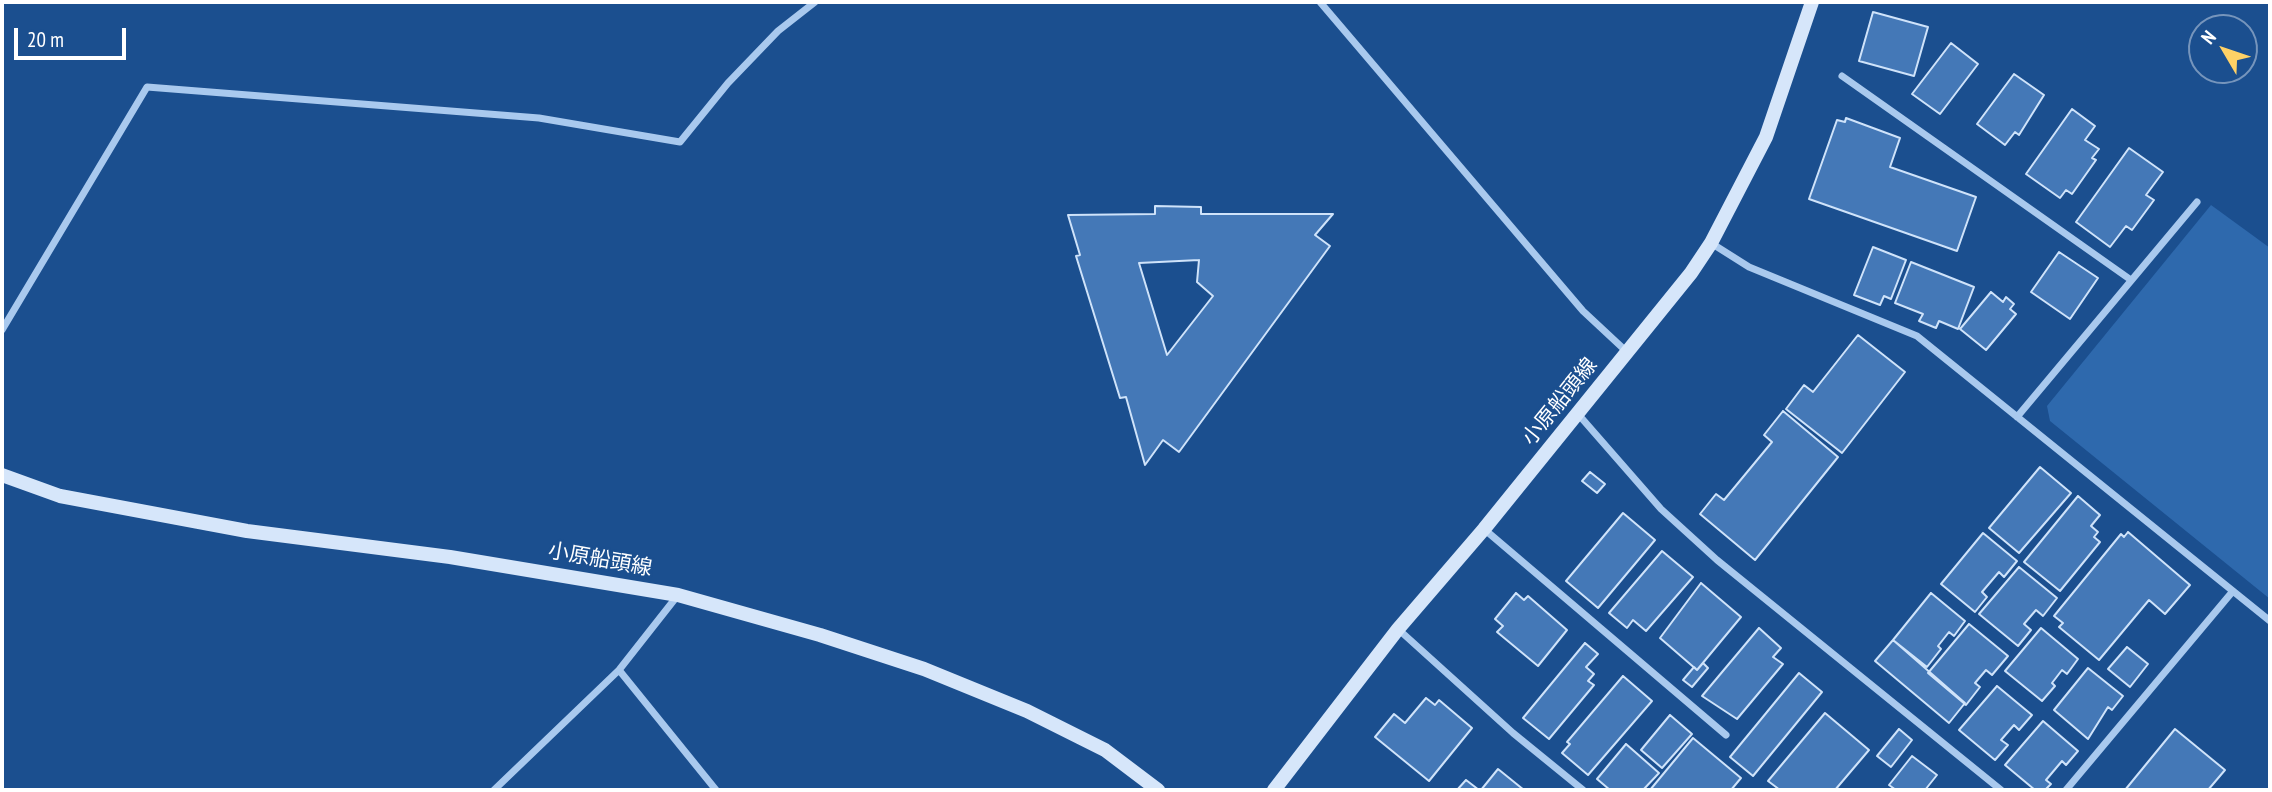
<!DOCTYPE html>
<meta charset="utf-8">
<style>
body{margin:0}
#map{position:relative;width:2272px;height:792px;overflow:hidden;background:#1b4f8f;font-family:"PT Sans Narrow",sans-serif}
canvas{display:block}
.frame{position:absolute;inset:0;border:4px solid #fff;pointer-events:none}
.north{position:absolute;left:2188px;top:14px;width:70px;height:70px;box-sizing:border-box;background:#1b4f8f;border:2px solid #7695bc;border-radius:50%;rotate:309deg;font-size:19px;font-weight:700;line-height:28px;text-align:center;color:#fff}
.north::after{content:'';display:block;margin:auto;width:24px;height:32px;background:#ffd166;clip-path:polygon(50% 0,100% 100%,50% 72%,0 100%)}
.scale{position:absolute;left:14px;top:28px;width:112px;height:32px;box-sizing:border-box;border:4px solid #fff;border-top:0;padding-left:9px;font-size:21px;line-height:24px;white-space:nowrap;color:#fff;-webkit-text-stroke:5px #1b4f8f;paint-order:stroke}
</style>
<div id="map">
<canvas width="2272" height="792"></canvas>
<div class="frame"></div>
<div class="north">N</div>
<div class="scale">20 m</div>
</div>
<script>
const ctx = document.querySelector('canvas').getContext('2d');
ctx.lineJoin = 'round';
function fillPath(path, color) {
  ctx.fillStyle = color;
  ctx.fill(path, 'evenodd');
}
function shape(rows) {
  const path = new Path2D();
  for (const r of rows) {
    path.moveTo(r[0], r[1]);
    for (let i = 2; i < r.length; i += 2) path.lineTo(r[i], r[i + 1]);
  }
  return path;
}
function stroke(path, color, width, dash) {
  ctx.strokeStyle = color;
  ctx.lineWidth = width;
  ctx.lineCap = dash ? 'butt' : 'round';
  ctx.setLineDash(dash || []);
  ctx.stroke(path);
}
function write(font, color, halo, rows, align = 'center') {
  ctx.font = font + ' "PT Sans Narrow","Noto Sans JP",sans-serif';
  ctx.lineWidth = 5;
  ctx.setLineDash([]);
  ctx.textBaseline = 'middle';
  ctx.strokeStyle = halo;
  ctx.fillStyle = color;
  for (const [text, x, y, turn = 0] of rows) {
    ctx.save();
    ctx.translate(x, y);
    ctx.rotate((+turn || 0) * Math.PI / 180);
    ctx.textAlign = isNaN(turn) ? turn : align;
    if (halo) ctx.strokeText(text, 0, 0);
    ctx.fillText(text, 0, 0);
    ctx.restore();
  }
}
const green = shape([
 [2211,205,2270,248,2270,599,2050,421,2047,406]
]);
const building = shape([
 [1873,12,1928,27,1914,76,1859,61,1873,12],
 [1951,43,1978,64,1940,114,1912,94,1951,43],
 [2014,74,2044,95,2019,135,2015,132,2005,145,1977,124,2014,74],
 [2072,109,2095,126,2085,140,2099,149,2092,158,2096,160,2072,194,2066,190,2060,198,2026,174,2072,109],
 [1846,118,1900,138,1890,167,1976,197,1957,251,1809,199,1837,120,1845,122,1846,118],
 [2129,148,2163,172,2146,195,2154,200,2132,230,2126,226,2110,247,2076,222,2129,148],
 [1155,206,1201,207,1201,214,1333,214,1315,235,1330,246,1179,452,1163,440,1145,465,1126,397,1120,398,1076,256,1080,255,1068,215,1155,214,1155,206],
 [1199,260,1197,282,1213,296,1167,355,1139,263,1199,260],
 [1873,247,1906,260,1891,299,1884,296,1880,305,1854,295,1873,247],
 [2059,252,2098,278,2070,319,2031,292,2059,252],
 [1911,262,1974,287,1958,329,1939,321,1936,328,1919,321,1923,314,1895,303,1911,262],
 [1991,292,2003,302,2006,297,2014,304,2010,309,2016,314,1986,350,1960,329,1991,292],
 [1858,335,1905,372,1842,453,1786,409,1804,385,1813,392,1858,335],
 [1783,411,1838,457,1755,560,1700,514,1716,494,1724,500,1772,442,1764,435,1783,411],
 [2040,467,2071,493,2019,553,1989,528,2040,467],
 [1590,472,1605,484,1597,493,1582,481,1590,472],
 [2078,496,2100,515,2091,526,2098,532,2094,537,2100,542,2060,591,2024,562,2078,496],
 [1623,513,1655,540,1598,608,1566,581,1623,513],
 [2128,532,2190,585,2165,614,2149,600,2099,660,2059,627,2063,623,2054,616,2121,534,2124,537,2128,532],
 [1983,533,2017,561,2004,577,1999,572,1982,592,1987,597,1975,612,1941,584,1983,533],
 [1662,551,1693,577,1646,631,1633,620,1627,628,1609,613,1662,551],
 [2019,567,2057,598,2043,616,2036,610,2024,624,2031,630,2018,646,1979,614,2019,567],
 [1701,583,1741,617,1697,670,1660,638,1701,583],
 [1516,593,1524,600,1528,596,1567,630,1538,666,1497,632,1503,626,1495,619,1516,593],
 [1931,593,1965,621,1954,636,1949,632,1938,646,1941,649,1927,667,1893,640,1931,593],
 [1969,624,2008,656,1992,675,1986,670,1975,683,1980,687,1966,705,1928,673,1969,624],
 [1759,628,1781,648,1773,657,1783,664,1737,719,1702,696,1759,628],
 [2041,628,2078,659,2067,674,2062,670,2052,683,2055,686,2042,701,2005,671,2041,628],
 [1893,640,1965,703,1949,723,1875,661,1893,640],
 [1585,643,1598,654,1586,667,1594,674,1588,681,1594,685,1549,739,1523,718,1585,643],
 [2127,647,2148,664,2130,687,2108,669,2127,647],
 [1703,663,1708,668,1692,687,1683,680,1694,667,1697,670,1703,663],
 [2088,668,2123,696,2112,710,2108,707,2088,739,2054,710,2088,668],
 [1799,673,1822,692,1753,776,1730,757,1799,673],
 [1623,676,1652,701,1588,775,1562,753,1570,744,1567,742,1623,676],
 [1997,686,2032,715,2019,730,2014,725,2001,740,2008,745,1995,760,1959,730,1997,686],
 [1426,698,1435,705,1439,700,1472,728,1429,781,1375,737,1394,714,1405,723,1426,698],
 [1825,713,1869,750,1835,790,1780,790,1768,781,1825,713],
 [1670,715,1692,734,1662,768,1641,750,1670,715],
 [2043,721,2078,751,2066,765,2062,761,2046,780,2051,784,2045,790,2035,790,2005,765,2043,721],
 [1899,729,1912,740,1891,767,1877,756,1899,729],
 [2175,729,2225,770,2208,790,2125,790,2175,729],
 [1693,738,1741,778,1731,790,1650,790,1693,738],
 [1626,744,1659,773,1643,790,1610,790,1597,779,1626,744],
 [1912,756,1937,775,1925,790,1896,790,1889,785,1912,756],
 [1498,769,1524,790,1481,790,1498,769],
 [1466,780,1479,790,1457,790,1466,780]
]);
const street = shape([
 [1320,2,1583,311,1627,352],
 [1842,76,2131,280],
 [1711,243,1749,267,1917,336,2270,621],
 [2,330,147,87,539,118,680,142,728,83,778,31,815,2],
 [1578,414,1661,509,1717,560,2001,790],
 [2017,417,2197,202],
 [1484,529,1726,735],
 [1398,629,1513,733,1583,790],
 [619,670,716,790],
 [494,790,619,670,678,595],
 [2066,790,2233,591]
]);
const secondary = shape([
 [2,475,60,496,247,531,450,557,678,595,820,635,924,669,1027,711,1105,750,1158,790],
 [1274,790,1398,629,1484,529,1691,273,1711,243,1766,137,1812,2]
]);
const streetNames = [
 ["小原船頭線",1560,402,-51],
 ["小原船頭線",600,560,10]
];
fillPath(green, '#2e69ad');
fillPath(building, '#4478b7');
stroke(building, '#cfe3fa', 2);
stroke(street, '#a9c9ee', 7);
stroke(secondary, '#d6e6fa', 14);
write('21px', '#fff', '#1b4f8f', streetNames);
</script>
